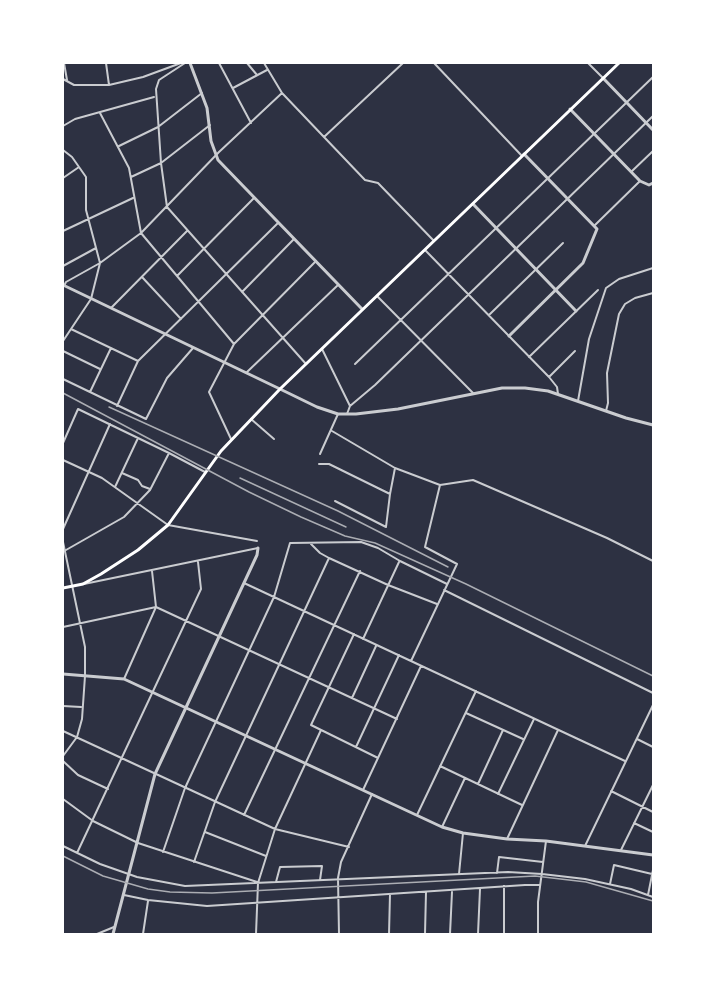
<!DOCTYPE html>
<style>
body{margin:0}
#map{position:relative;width:716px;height:997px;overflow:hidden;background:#2d3142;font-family:Quicksand,sans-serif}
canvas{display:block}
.frame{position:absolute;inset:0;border:64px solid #fff;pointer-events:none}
</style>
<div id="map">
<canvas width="716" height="997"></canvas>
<div class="frame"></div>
</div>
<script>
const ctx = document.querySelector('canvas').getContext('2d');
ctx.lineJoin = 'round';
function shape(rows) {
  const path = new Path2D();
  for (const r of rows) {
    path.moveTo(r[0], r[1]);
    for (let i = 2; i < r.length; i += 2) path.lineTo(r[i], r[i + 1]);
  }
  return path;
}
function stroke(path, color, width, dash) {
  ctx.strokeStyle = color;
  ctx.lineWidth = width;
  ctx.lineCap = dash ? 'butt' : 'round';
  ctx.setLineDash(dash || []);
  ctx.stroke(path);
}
const minor = shape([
 [64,63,67,80],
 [106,63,109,85],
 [185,63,159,80,156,89,161,163,167,207,306,364],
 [219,63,251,123],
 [247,63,257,75],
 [264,63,282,93,365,180,378,183,434,241],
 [434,63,522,156],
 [588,63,603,78],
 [63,79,74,85,109,85,143,77,181,63],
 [233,88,267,70],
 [100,113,129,168,141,233,234,344],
 [63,126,75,119,154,97],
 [324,137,403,63],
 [119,146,158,127,202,93],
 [63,150,72,157,86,177,86,210,100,263,91,299,63,341],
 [631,172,653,151],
 [131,177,161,163,210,125],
 [63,178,79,167],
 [594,226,640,181],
 [63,231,133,198],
 [425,250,549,377,557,387,558,394],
 [63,266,96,248],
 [177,276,254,198],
 [142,277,181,319],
 [64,286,66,282,100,263,141,233,219,152,282,93],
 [242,292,294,239],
 [377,296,474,394],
 [111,308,187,231],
 [489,315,563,243],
 [71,329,138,361],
 [322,349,350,406],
 [63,351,100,369],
 [529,357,598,290],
 [355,364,653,77],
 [247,372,338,285],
 [549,377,575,351],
 [63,379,146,419,167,378,193,348],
 [90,392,111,348],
 [578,401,589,339,606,288,619,279,653,268],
 [117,406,138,361,278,223],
 [606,411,608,403,607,373,619,314,625,304,635,298,653,293],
 [347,414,350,406,375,385,653,116],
 [251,419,274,439],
 [332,431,395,468,440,485,425,547,457,564,411,661],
 [231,439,209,392,234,344,316,261],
 [63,443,78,409,169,453,205,472],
 [320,454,338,414],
 [63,460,102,478,168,525,257,541],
 [319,464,329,464,390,494,395,468],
 [122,473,138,480,142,486,150,489],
 [440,485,473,480,607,538,653,561],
 [115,487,138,438],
 [335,501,386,527,390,494],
 [63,529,110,424],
 [63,542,85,647,85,676,82,719,77,737,63,756],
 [311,544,320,553,329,558,388,585,437,604],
 [66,550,124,517,150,490,169,453],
 [244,583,625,761],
 [84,584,258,548],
 [444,590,653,693],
 [63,627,156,607,397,719],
 [354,634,311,725,378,758],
 [363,639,399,562],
 [124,679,156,607,152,571],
 [352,698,376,646],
 [63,706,81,707],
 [466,713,523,739],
 [63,731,275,829,349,847],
 [637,739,653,747],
 [356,747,399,655],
 [63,761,78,775,108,789],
 [440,766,522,805],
 [478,784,503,730],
 [363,790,421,666],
 [611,791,653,812],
 [498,794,534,719],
 [63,799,93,821,138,843,257,882],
 [244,815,360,571],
 [417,815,476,691],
 [634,823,653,832],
 [442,827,465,778],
 [205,832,266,856],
 [507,839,558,730],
 [63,846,100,864,137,877,185,886,508,872,542,874,585,879,631,889,653,897],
 [585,846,653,705],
 [621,850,653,785],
 [163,852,185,788,274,597,290,543,361,542,378,548,400,561,447,584],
 [77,853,201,589,198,562],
 [194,862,215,802,329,558],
 [497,873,499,857,543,862],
 [459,874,463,833],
 [276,882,280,867,322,866,320,880],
 [610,884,614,865,652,874],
 [124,895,148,900,207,906,525,885,540,885],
 [648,895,653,870],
 [97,934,114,927],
 [143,934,148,901],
 [256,934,258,883,275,829,321,730],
 [339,934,338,878,341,862,372,794],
 [389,934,390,894],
 [425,934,426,892],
 [450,934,452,892],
 [478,934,480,889],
 [504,934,504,886],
 [538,934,538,902,546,841]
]);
const tertiary = shape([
 [190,63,207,108,211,141,218,160,362,309],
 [603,78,653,130],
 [570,109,640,181,649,185,653,183],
 [473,204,576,311],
 [63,285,280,389,317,407,338,414,356,414,398,409,502,388,525,388,548,391,626,418,653,425],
 [509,336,583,263,597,229,524,154],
 [63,674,124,679,442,827,463,833,507,839,546,841,653,855],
 [113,934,155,774,257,555,258,548]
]);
const secondary = shape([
 [63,588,83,584,101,574,138,550,168,525,221,451,280,389,619,63]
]);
const rail = shape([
 [63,393,249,492,301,517,345,536,375,543,466,584,653,676],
 [109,407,338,511,448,567],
 [240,478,346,527],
 [63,856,103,876,148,889,170,892,212,893,535,876,586,882,653,901]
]);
stroke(minor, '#caccd0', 2);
stroke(tertiary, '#caccd0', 3);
stroke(secondary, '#fff', 3);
stroke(rail, '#abadb3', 1.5);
</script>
